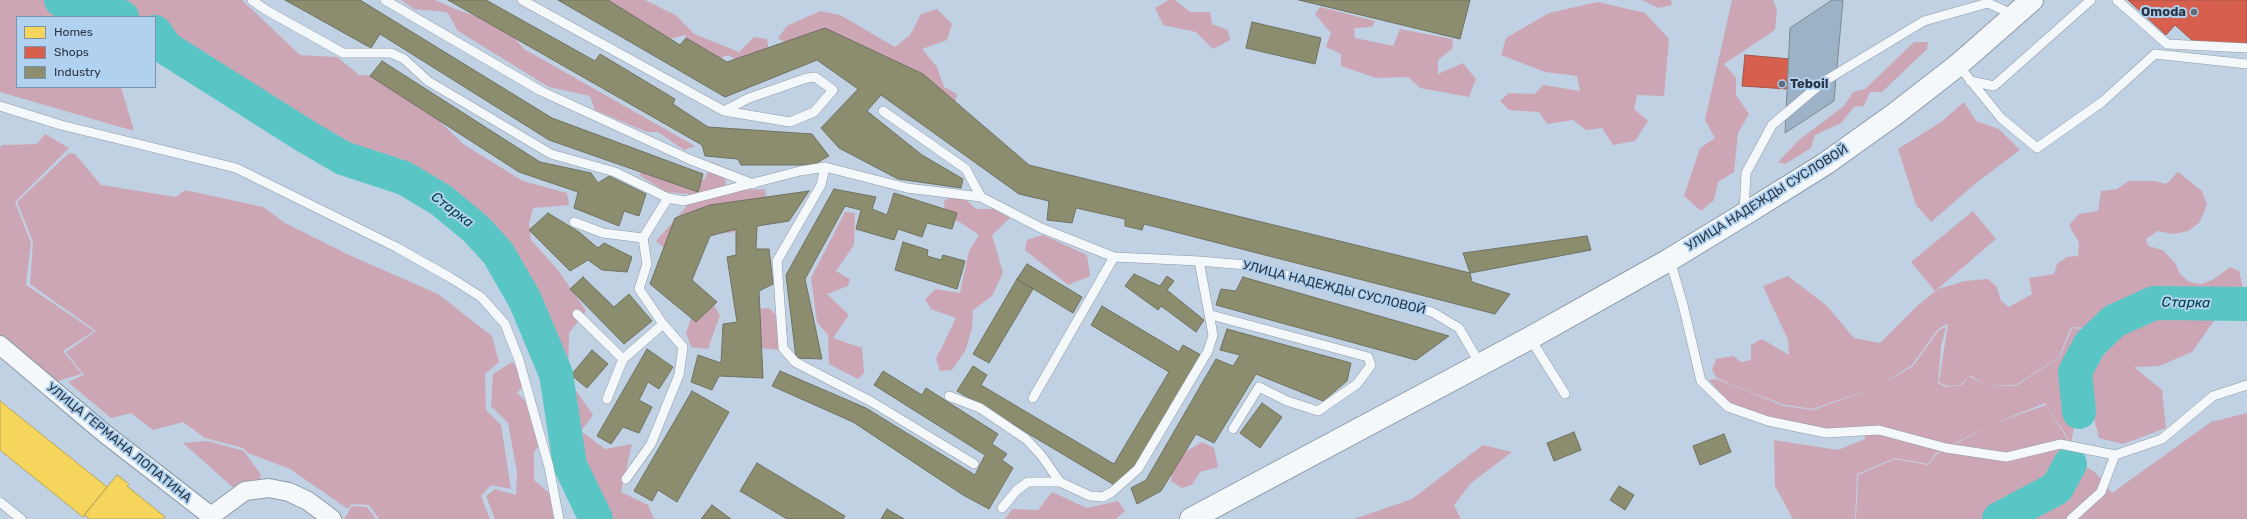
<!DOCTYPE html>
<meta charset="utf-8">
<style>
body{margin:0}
#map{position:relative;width:2247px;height:519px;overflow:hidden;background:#bfd1e2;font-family:Rubik,sans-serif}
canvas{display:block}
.legend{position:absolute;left:16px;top:16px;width:140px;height:72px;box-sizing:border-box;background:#b1d1f0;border:1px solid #7b93ab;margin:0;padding:5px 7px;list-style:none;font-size:12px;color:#2b3744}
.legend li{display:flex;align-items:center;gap:8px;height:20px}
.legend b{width:20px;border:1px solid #7b93ab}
</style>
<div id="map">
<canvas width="2247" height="519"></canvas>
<ul class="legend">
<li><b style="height:11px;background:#f6d55c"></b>Homes</li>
<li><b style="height:11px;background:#d6604d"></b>Shops</li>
<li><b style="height:11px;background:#8c8c6e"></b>Industry</li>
</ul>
</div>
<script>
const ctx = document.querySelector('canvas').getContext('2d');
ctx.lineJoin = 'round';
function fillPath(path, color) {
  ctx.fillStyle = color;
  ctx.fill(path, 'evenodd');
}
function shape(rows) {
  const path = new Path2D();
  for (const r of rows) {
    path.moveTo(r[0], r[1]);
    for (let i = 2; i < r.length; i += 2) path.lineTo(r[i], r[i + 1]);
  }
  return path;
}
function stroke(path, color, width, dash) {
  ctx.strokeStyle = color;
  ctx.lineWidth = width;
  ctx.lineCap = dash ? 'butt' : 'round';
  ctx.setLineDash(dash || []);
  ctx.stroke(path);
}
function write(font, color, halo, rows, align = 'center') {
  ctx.font = font + ' Rubik,sans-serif';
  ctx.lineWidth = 4;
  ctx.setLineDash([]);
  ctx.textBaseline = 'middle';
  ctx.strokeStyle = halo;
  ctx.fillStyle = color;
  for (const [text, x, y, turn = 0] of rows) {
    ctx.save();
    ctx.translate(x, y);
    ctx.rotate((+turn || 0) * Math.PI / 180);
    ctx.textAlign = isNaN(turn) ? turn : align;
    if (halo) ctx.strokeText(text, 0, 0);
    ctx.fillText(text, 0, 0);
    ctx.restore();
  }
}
const green = shape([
 [0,0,242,0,300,55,337,57,359,75,393,76,463,144,523,181,567,193,569,205,533,208,529,223,531,240,558,270,586,311,569,333,568,379,593,415,581,431,605,449,632,444,621,492,648,505,654,519,587,519,573,453,569,411,529,327,501,277,480,252,455,231,416,190,306,154,181,69,155,55,155,17,17,17,17,87,121,87,134,131,0,92],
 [401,0,435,0,455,9,502,25,524,49,695,146,684,150,658,132,647,132,595,110,590,96,549,87,458,31,447,12,414,9],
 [589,0,645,0,677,16,694,34,739,52,754,37,767,39,769,53,753,69,728,55,700,67,685,35,659,42],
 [1169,0,1175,0,1190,12,1210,12,1212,24,1228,30,1230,40,1213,49,1196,32,1163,25,1155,8],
 [1642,0,1671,0,1672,5,1658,8],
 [1732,0,1773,0,1777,11,1775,30,1724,64,1736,78,1736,95,1749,114,1738,133,1734,172,1718,182,1714,200,1701,211,1684,196,1700,148,1715,138,1705,120],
 [1598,2,1645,13,1669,39,1664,96,1637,95,1634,109,1648,121,1635,141,1613,145,1602,128,1586,130,1573,120,1547,124,1539,112,1509,110,1500,101,1509,93,1535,94,1543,85,1580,91,1577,76,1545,72,1501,55,1506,38,1549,13],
 [1320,7,1375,21,1372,27,1354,28,1355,38,1393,46,1400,29,1452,39,1453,48,1438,60,1438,74,1463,63,1476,79,1469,97,1420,88,1408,77,1376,78,1341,66,1341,54,1326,47,1331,33,1315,14],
 [937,9,952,24,947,40,922,49,937,67,944,87,957,94,954,113,789,45,778,38,787,26,820,11,840,15,895,47,910,35,921,14],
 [1914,42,1928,42,1927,49,1882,92,1870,92,1864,106,1854,107,1841,123,1815,135,1811,148,1785,164,1778,162,1799,140,1844,106,1853,92,1865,89],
 [1964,102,1976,121,1999,129,2020,150,1976,183,1931,222,1916,205,1898,149,1941,122],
 [45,134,69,148,15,202,31,243,26,285,94,331,63,351,82,374,50,383,0,355,0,148,2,145,37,144],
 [69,153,75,154,101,185,176,197,185,190,263,207,285,223,349,255,438,294,492,336,499,362,485,374,486,410,501,425,511,489,491,485,481,496,490,519,379,519,369,505,352,504,348,509,290,469,248,453,243,448,205,438,183,422,153,430,131,413,111,418,68,382,84,375,66,352,96,331,30,284,33,242,17,202],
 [713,162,725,168,726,196,741,190,765,189,768,206,751,226,730,233,696,229,672,254,656,241,686,207,688,194,666,192,639,175,648,167,662,177,704,180],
 [2178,172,2202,191,2207,205,2199,223,2188,231,2173,234,2158,231,2146,239,2148,246,2163,250,2175,263,2180,274,2189,282,2202,284,2214,279,2230,267,2239,271,2243,288,2219,314,2192,352,2159,366,2134,367,2162,390,2166,428,2123,444,2099,438,2083,374,2095,329,2071,327,2059,357,2016,385,1986,385,1970,375,1960,385,1947,386,1939,382,1948,324,1938,329,1912,365,1879,386,1813,409,1785,405,1737,387,1717,378,1712,370,1716,359,1733,356,1741,362,1751,360,1751,345,1762,339,1789,355,1788,340,1763,286,1788,276,1827,306,1854,338,1880,343,1916,307,1938,289,1965,281,1988,279,1997,287,2001,301,2009,307,2032,294,2029,278,2054,274,2057,264,2067,257,2078,256,2079,243,2069,225,2079,214,2098,211,2101,191,2117,189,2129,181,2155,181,2166,184],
 [958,192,976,209,995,209,1010,218,992,235,1003,273,992,296,973,310,972,329,965,351,952,370,940,371,936,359,956,318,931,309,925,299,936,289,960,293,969,251,979,235,961,223,945,215,944,201],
 [1973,211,1996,239,1935,291,1911,262],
 [845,212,855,213,854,245,836,271,850,279,848,286,827,294,849,315,833,338,862,348,864,373,858,379,829,364,828,335,817,322,811,278],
 [1043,235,1087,255,1090,276,1068,285,1025,250,1027,240],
 [711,301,720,315,708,349,691,347,686,333,697,302],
 [769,308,788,328,778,350,754,347,745,310],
 [1946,327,1941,346,1938,383,1946,387,1962,385,1969,376,1986,385,2016,386,2060,357,2072,328,2094,330,2074,371,2077,412,2071,443,2045,403,1995,423,1936,453,1928,464,1895,458,1857,474,1855,519,1793,519,1775,486,1774,440,1838,450,1865,439,1864,426,1826,429,1769,419,1730,404,1709,380,1716,379,1784,406,1814,410,1879,386,1913,366,1939,330],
 [512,362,529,379,517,393,539,414,544,440,534,452,534,480,557,500,559,519,495,519,486,496,495,489,516,495,517,472,508,423,491,406,493,374],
 [2046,405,2084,466,2095,472,2112,493,2211,422,2247,413,2247,519,1856,519,1858,475,1895,459,1928,465,1937,454,1995,423],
 [208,441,244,451,261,475,256,493,236,490,183,443],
 [1202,442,1214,448,1218,467,1200,472,1192,485,1182,488,1171,481,1173,459],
 [1483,445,1512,452,1471,483,1454,505,1461,519,1354,519,1412,499],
 [1052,492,1087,508,1118,501,1125,511,1116,519,1005,519,1012,509,1038,510],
 [352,506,367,507,376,519,344,519]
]);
const homes = shape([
 [0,401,107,487,83,517,0,450,0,401],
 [117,475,129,484,127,486,165,517,163,519,90,519,84,515,117,475]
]);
const shops = shape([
 [2128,0,2247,0,2247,42,2245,44,2193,41,2175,25,2166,35,2128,0],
 [1745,55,1790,59,1788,89,1742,86,1745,55]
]);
const industry = shape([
 [285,0,360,0,552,118,703,174,698,192,549,140,380,34,371,48,285,0],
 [448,0,486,0,595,61,600,54,675,99,673,104,708,127,812,134,829,156,813,165,741,165,738,159,705,156,702,145,448,0],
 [558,0,608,0,680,45,686,38,727,62,825,28,923,74,1029,165,1470,273,1472,282,1510,294,1495,314,1144,224,1142,230,1125,226,1125,219,1076,208,1072,223,1047,220,1049,201,1019,194,881,95,867,111,922,155,963,179,961,188,898,179,839,148,821,128,858,89,817,60,725,97,558,0],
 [1299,0,1470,0,1460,39,1299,0],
 [1252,22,1321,38,1315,64,1246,48,1252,22],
 [382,61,540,162,591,173,598,183,609,176,646,194,639,216,624,211,619,226,574,208,578,192,519,172,370,76,382,61],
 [834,189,876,197,872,209,887,215,894,193,957,213,952,229,927,223,922,237,898,229,894,240,856,229,861,210,845,206,805,279,822,359,796,358,786,275,834,189],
 [809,191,789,221,757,226,756,249,769,249,773,284,759,291,763,378,719,376,712,390,691,382,698,355,721,363,723,324,737,322,727,257,736,255,736,229,710,236,692,280,717,302,696,322,650,284,675,218,710,205,809,191],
 [548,213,579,232,598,248,604,243,632,257,627,272,602,270,588,260,570,271,529,230,548,213],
 [1587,236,1591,250,1470,273,1463,253,1587,236],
 [903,242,928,250,927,256,941,260,943,255,965,261,957,289,895,270,903,242],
 [1027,264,1082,297,1073,313,1017,279,1027,264],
 [1134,274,1160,286,1167,276,1174,281,1167,290,1204,320,1196,332,1161,306,1158,310,1125,286,1134,274],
 [583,277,614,307,629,294,652,321,624,344,570,289,583,277],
 [1243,277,1449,336,1416,360,1216,305,1221,289,1236,291,1243,277],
 [1017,279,1033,289,989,363,973,354,1017,279],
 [1102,306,1179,352,1183,345,1201,355,1121,489,957,391,973,366,987,375,981,385,1114,464,1169,372,1091,325,1102,306],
 [1227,329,1351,363,1347,381,1323,401,1256,374,1214,443,1196,434,1161,491,1137,504,1131,488,1146,480,1216,359,1233,366,1240,355,1220,350,1227,329],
 [647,349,673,367,659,389,648,382,639,400,652,407,639,433,623,427,611,444,597,436,647,349],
 [592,350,608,364,587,388,571,375,592,350],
 [780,371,866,408,975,475,985,455,874,385,883,371,922,395,926,388,998,434,992,444,1007,454,1002,460,1013,468,989,509,963,495,853,422,772,386,780,371],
 [692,391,729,412,677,502,658,490,652,501,634,491,692,391],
 [1262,403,1282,417,1260,448,1240,433,1262,403],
 [1574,432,1581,450,1554,461,1547,443,1574,432],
 [1724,434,1731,452,1700,465,1693,446,1724,434],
 [757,463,845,516,843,519,787,519,740,491,757,463],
 [1619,486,1634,495,1625,510,1610,500,1619,486],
 [712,505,731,519,701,519,712,505],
 [887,509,904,519,881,519,887,509]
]);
const river = shape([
 [61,0,85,4,122,17],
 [155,32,166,48,307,137,343,158,404,178,441,200,476,229,498,253,525,300,556,374,570,465,596,519],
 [2079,412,2075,372,2090,344,2114,321,2154,303,2247,304],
 [1999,519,2057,488,2070,464]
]);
const building = shape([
 [1832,0,1843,0,1834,101,1785,133,1790,28,1832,0]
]);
const lane = shape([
 [252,0,266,10,343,53,391,53,404,59,428,81,551,154,615,172,668,198,684,201,800,171,825,167,907,188,981,197,1041,228,1114,257,1199,261,1246,265,1432,312,1459,328,1480,364],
 [385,0,541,91,691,160,753,184],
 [522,0,724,111,790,122,814,112,833,90,815,77,807,78,749,98,724,111],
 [2117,0,2167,44,2247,48],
 [1958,65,2001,118,2037,148,2102,102,2155,54,2247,64],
 [1970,81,1994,86,2091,0],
 [0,106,61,125,236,168,396,247,451,278,481,297,505,324,519,360,549,467,559,519],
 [883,111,966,169,981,197],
 [825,167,821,185,777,261,783,348,795,362,872,402,974,464],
 [1744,212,1746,173,1772,125,1823,82,1924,21,1988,3,2014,15],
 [574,222,603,233,643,238,668,198],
 [1670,260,1683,305,1701,381,1728,407,1768,421,1826,433,1879,430,1946,448,2006,457,2060,444,2115,455,2162,439,2213,396,2247,385],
 [577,314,623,359,663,324],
 [1211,315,1368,357,1371,365,1357,384,1318,411,1287,401,1259,387,1233,429],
 [1530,338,1565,394],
 [949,396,980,408,1026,439,1041,455,1060,482,1090,496,1103,497,1112,492,1138,469,1208,351,1213,335,1199,261],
 [1033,398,1114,257],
 [607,399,623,359],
 [626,479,651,444,679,375,683,347,663,324,639,289,647,264,643,238],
 [0,502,21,519],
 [1002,508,1017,490,1028,482,1060,482],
 [2071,519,2101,492,2115,455]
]);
const street = shape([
 [0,345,104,433,211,516,245,491,269,488,289,492,308,501,332,519]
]);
const secondary = shape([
 [1191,519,1530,338,1669,260,1743,215,1825,164,1895,114,1958,65,2032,0]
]);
const markers = [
 [2194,12,4,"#5f6d7b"],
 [1782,84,4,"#5f6d7b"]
];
const poiNames = [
 ["Omoda",2186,12],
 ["Teboil",1790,84,"left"]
];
const streetNames = [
 ["УЛИЦА НАДЕЖДЫ СУСЛОВОЙ",1767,198,-32],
 ["УЛИЦА НАДЕЖДЫ СУСЛОВОЙ",1334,288,14],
 ["УЛИЦА ГЕРМАНА ЛОПАТИНА",119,443,39]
];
const waterNames = [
 ["Старка",452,210,37],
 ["Старка",2186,303,1]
];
fillPath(green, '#cda6b6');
fillPath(homes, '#f6d55c');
stroke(homes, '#b9a655', 1);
fillPath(shops, '#d6604d');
stroke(shops, '#a3544a', 1);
fillPath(industry, '#8c8c6e');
stroke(industry, '#6f7261', 1);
stroke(river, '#59c6c5', 34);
fillPath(building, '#9cb2c6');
stroke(building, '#7c8a96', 1);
stroke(lane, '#8e9ba8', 10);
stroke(street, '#8e9ba8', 20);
stroke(secondary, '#8e9ba8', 24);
stroke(lane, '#f5f8fb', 9);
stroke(street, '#f5f8fb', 18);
stroke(secondary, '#f5f8fb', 22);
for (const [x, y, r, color] of markers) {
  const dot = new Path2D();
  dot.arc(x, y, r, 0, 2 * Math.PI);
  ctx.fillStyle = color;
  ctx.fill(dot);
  stroke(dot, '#b1d1f0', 1.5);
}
write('bold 13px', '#2b3744', '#b1d1f0', poiNames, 'right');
write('13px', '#2b3744', '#b1d1f0', streetNames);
write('italic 14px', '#00423f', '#b1d1f0', waterNames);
</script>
